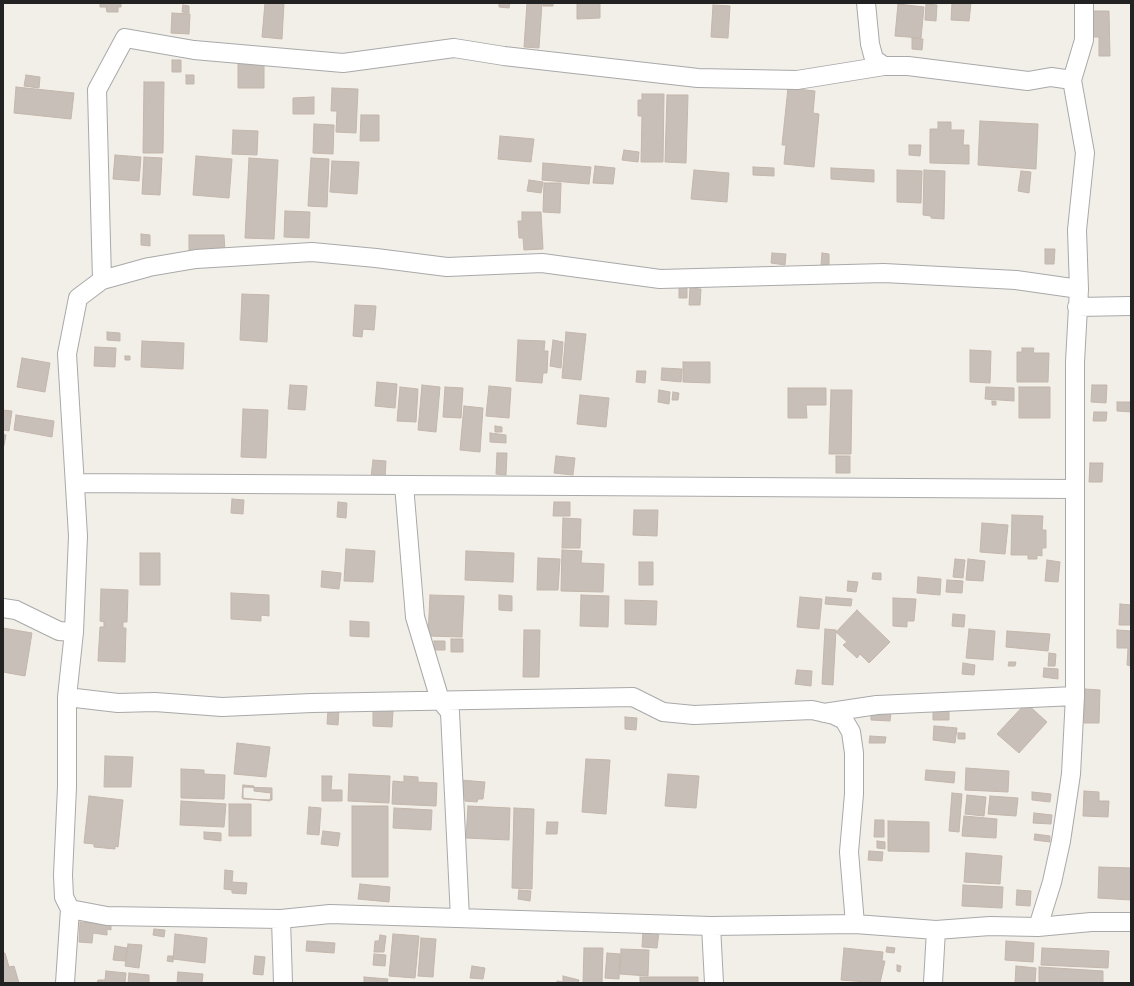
<!DOCTYPE html>
<style>
body{margin:0}
#map{position:relative;width:1134px;height:986px;overflow:hidden;background:#f2efe9;font-family:"Work Sans",sans-serif}
canvas{display:block}
.frame{position:absolute;inset:0;border:4px solid #222;pointer-events:none}
</style>
<div id="map">
<canvas width="1134" height="986"></canvas>
<div class="frame"></div>
</div>
<script>
const ctx = document.querySelector('canvas').getContext('2d');
ctx.lineJoin = 'round';
function fillPath(path, color) {
  ctx.fillStyle = color;
  ctx.fill(path, 'evenodd');
}
function shape(rows) {
  const path = new Path2D();
  for (const r of rows) {
    path.moveTo(r[0], r[1]);
    for (let i = 2; i < r.length; i += 2) path.lineTo(r[i], r[i + 1]);
  }
  return path;
}
function stroke(path, color, width, dash) {
  ctx.strokeStyle = color;
  ctx.lineWidth = width;
  ctx.lineCap = dash ? 'butt' : 'round';
  ctx.setLineDash(dash || []);
  ctx.stroke(path);
}
const building = shape([
 [100,3,121,3,121,7,118,7,118,12,107,12,106,7,100,7,100,3],
 [265,3,284,3,282,39,262,37,265,3],
 [499,3,510,3,509,8,499,7,499,3],
 [527,3,542,3,539,48,524,47,527,3],
 [543,3,553,3,553,6,543,6,543,3],
 [577,3,600,3,600,18,577,19,577,3],
 [952,3,971,3,969,21,951,20,952,3],
 [898,4,924,7,921,38,895,36,898,4],
 [926,4,937,5,936,21,925,20,926,4],
 [183,5,189,6,189,13,182,12,183,5],
 [713,5,730,6,728,38,711,37,713,5],
 [1093,11,1109,11,1110,56,1099,56,1099,37,1093,37,1093,11],
 [172,13,190,14,189,34,171,33,172,13],
 [912,38,923,39,922,50,912,49,912,38],
 [172,60,181,60,181,72,172,72,172,60],
 [238,62,264,62,264,88,238,88,238,62],
 [26,75,40,77,39,88,24,86,26,75],
 [186,75,194,75,194,84,186,84,186,75],
 [144,82,164,82,163,153,143,153,144,82],
 [16,87,74,93,71,119,14,113,16,87],
 [332,88,358,89,356,133,336,132,337,111,331,111,332,88],
 [788,88,815,91,813,113,819,114,814,167,784,164,786,145,782,145,788,88],
 [642,94,664,94,663,162,641,162,642,116,638,116,638,100,642,100,642,94],
 [667,95,688,95,686,163,665,162,667,95],
 [314,97,314,114,293,114,293,98,314,97],
 [361,115,379,115,379,141,360,141,361,115],
 [980,121,1038,124,1036,169,978,165,980,121],
 [938,122,951,122,951,130,964,130,963,145,969,145,969,164,930,163,930,129,938,129,938,122],
 [314,124,334,125,333,154,313,153,314,124],
 [233,130,258,131,257,155,232,154,233,130],
 [500,136,534,139,531,162,498,159,500,136],
 [909,145,921,145,920,156,909,155,909,145],
 [624,150,639,152,638,162,622,160,624,150],
 [115,155,141,157,139,181,113,179,115,155],
 [196,156,232,159,229,198,193,195,196,156],
 [144,157,162,158,160,195,142,194,144,157],
 [249,158,278,160,274,239,245,238,249,158],
 [311,158,329,159,327,207,308,206,311,158],
 [332,161,359,162,357,194,330,192,332,161],
 [543,163,591,167,589,184,542,180,543,163],
 [595,166,615,168,613,184,593,183,595,166],
 [753,167,774,168,774,176,753,175,753,167],
 [831,168,874,170,874,182,831,179,831,168],
 [694,170,729,173,727,202,691,199,694,170],
 [897,170,922,171,921,203,897,202,897,170],
 [924,170,945,171,944,219,931,218,931,216,923,215,924,170],
 [1021,171,1031,172,1029,193,1018,191,1021,171],
 [529,180,543,182,541,193,527,191,529,180],
 [544,183,561,183,560,213,543,212,544,183],
 [285,211,310,212,309,238,284,237,285,211],
 [522,212,541,212,543,249,524,250,523,238,519,238,518,221,522,221,522,212],
 [141,234,150,235,150,246,141,245,141,234],
 [189,235,224,235,225,251,189,252,189,235],
 [1045,249,1055,249,1054,264,1045,264,1045,249],
 [772,253,786,254,785,265,771,263,772,253],
 [822,253,829,254,829,265,821,265,822,253],
 [679,284,687,284,687,298,679,298,679,284],
 [690,288,701,289,700,305,689,305,690,288],
 [242,294,269,295,267,342,240,340,242,294],
 [355,305,376,306,374,330,363,329,362,337,353,336,355,305],
 [107,332,120,333,120,341,107,340,107,332],
 [566,332,586,334,581,380,562,378,566,332],
 [518,340,545,341,544,351,548,351,547,373,543,373,542,383,516,381,518,340],
 [553,340,563,342,561,368,550,366,553,340],
 [142,341,184,343,183,369,141,367,142,341],
 [95,347,116,348,115,367,94,366,95,347],
 [1022,348,1034,348,1033,353,1049,353,1048,382,1017,382,1017,352,1022,352,1022,348],
 [970,350,991,351,990,383,970,382,970,350],
 [125,356,130,356,130,360,125,360,125,356],
 [22,358,50,363,45,392,17,387,22,358],
 [683,362,710,362,710,383,683,382,683,362],
 [662,368,682,369,681,382,661,380,662,368],
 [637,371,646,371,645,383,636,382,637,371],
 [377,382,397,384,395,408,375,406,377,382],
 [290,385,307,386,305,410,288,409,290,385],
 [422,385,440,387,436,432,418,430,422,385],
 [1092,385,1107,385,1106,403,1091,402,1092,385],
 [489,386,511,388,509,418,486,416,489,386],
 [400,387,418,389,416,422,397,421,400,387],
 [445,387,463,388,461,418,443,417,445,387],
 [986,387,1014,388,1014,401,985,399,986,387],
 [1019,387,1050,387,1050,418,1019,418,1019,387],
 [788,388,826,388,826,405,806,405,807,418,788,418,788,388],
 [659,390,670,392,669,404,658,402,659,390],
 [831,390,852,390,851,454,829,454,831,390],
 [673,392,679,393,678,400,672,400,673,392],
 [580,395,609,398,606,427,577,424,580,395],
 [992,401,996,401,996,405,992,405,992,401],
 [1117,402,1131,402,1131,412,1117,411,1117,402],
 [464,406,483,408,480,452,460,450,464,406],
 [243,409,268,410,266,458,241,457,243,409],
 [3,410,12,411,9,431,3,430,3,410],
 [1094,412,1107,412,1106,421,1093,421,1094,412],
 [16,415,54,421,52,437,14,430,16,415],
 [495,426,502,427,502,432,495,432,495,426],
 [490,433,506,435,506,443,490,442,490,433],
 [3,434,6,435,3,450,3,434],
 [497,453,507,453,506,475,496,474,497,453],
 [556,456,575,458,573,475,554,473,556,456],
 [836,456,850,456,850,473,836,473,836,456],
 [373,460,386,461,385,478,371,477,373,460],
 [1090,463,1103,463,1102,482,1089,482,1090,463],
 [232,499,244,500,243,514,231,513,232,499],
 [338,502,347,503,346,518,337,517,338,502],
 [554,502,570,502,570,516,553,516,554,502],
 [634,510,658,510,657,536,633,535,634,510],
 [1012,515,1043,516,1042,530,1046,530,1046,548,1042,548,1042,556,1037,555,1037,559,1028,559,1028,555,1011,555,1012,515],
 [563,518,581,519,580,548,562,548,563,518],
 [982,523,1008,525,1005,554,980,552,982,523],
 [346,549,375,551,373,582,344,581,346,549],
 [562,550,582,551,581,563,604,564,603,592,561,591,562,550],
 [466,551,514,553,513,582,465,580,466,551],
 [140,553,160,553,160,585,140,585,140,553],
 [538,558,560,559,558,590,537,590,538,558],
 [955,559,965,560,963,578,953,577,955,559],
 [968,559,985,561,983,581,966,580,968,559],
 [1047,560,1060,562,1058,582,1045,581,1047,560],
 [639,562,653,562,653,585,639,585,639,562],
 [322,571,341,573,339,589,321,587,322,571],
 [873,573,881,573,881,580,872,579,873,573],
 [918,577,941,579,940,595,917,593,918,577],
 [947,580,963,581,962,593,946,592,947,580],
 [848,581,858,582,856,592,847,591,848,581],
 [101,589,128,590,127,622,123,622,123,628,126,628,125,662,98,661,100,627,104,627,104,622,100,621,101,589],
 [231,593,269,595,269,616,261,615,261,621,231,619,231,593],
 [430,595,464,596,462,637,428,636,430,595],
 [499,595,512,596,512,611,499,610,499,595],
 [581,595,609,596,608,627,580,626,581,595],
 [800,597,822,599,819,629,797,627,800,597],
 [826,597,852,599,851,606,825,604,826,597],
 [893,598,916,599,914,621,907,621,907,627,893,626,893,598],
 [625,600,657,601,656,625,625,624,625,600],
 [1120,604,1131,605,1131,625,1119,625,1120,604],
 [857,610,890,642,869,663,860,654,857,658,843,645,847,642,836,632,857,610],
 [953,614,965,615,964,627,952,626,953,614],
 [350,621,369,622,369,637,350,636,350,621],
 [3,628,32,633,25,676,3,672,3,628],
 [825,629,836,630,833,685,822,684,825,629],
 [969,629,995,631,993,660,966,658,969,629],
 [524,630,540,630,539,677,523,677,524,630],
 [1117,630,1131,631,1131,666,1127,665,1128,648,1117,648,1117,630],
 [1007,631,1050,634,1048,651,1006,647,1007,631],
 [451,639,463,639,463,652,451,652,451,639],
 [434,641,445,641,445,650,434,650,434,641],
 [1049,653,1056,654,1055,666,1048,666,1049,653],
 [1009,662,1016,662,1015,666,1008,666,1009,662],
 [963,663,975,665,974,675,962,674,963,663],
 [1044,668,1058,669,1058,679,1043,677,1044,668],
 [797,670,812,671,811,686,795,684,797,670],
 [1085,689,1100,690,1099,723,1084,723,1085,689],
 [1026,703,1047,722,1019,753,997,734,1026,703],
 [933,704,949,704,949,720,933,720,933,704],
 [328,709,339,710,338,725,327,724,328,709],
 [373,710,393,711,392,727,373,726,373,710],
 [871,712,891,713,890,721,871,720,871,712],
 [625,717,637,718,636,730,625,729,625,717],
 [934,726,957,728,955,743,933,740,934,726],
 [958,733,965,733,965,739,958,739,958,733],
 [870,736,886,737,885,743,869,743,870,736],
 [237,743,270,747,266,777,234,774,237,743],
 [105,756,133,757,131,787,104,787,105,756],
 [586,759,610,760,606,814,582,812,586,759],
 [966,768,1009,771,1008,792,965,790,966,768],
 [181,769,204,770,204,774,225,775,224,799,181,798,181,769],
 [926,770,955,772,954,783,925,780,926,770],
 [349,774,390,776,389,803,348,801,349,774],
 [668,774,699,776,696,808,665,806,668,774],
 [322,776,332,776,331,790,342,790,342,801,322,801,322,776],
 [404,776,418,777,418,782,437,783,436,806,392,804,393,781,404,782,404,776],
 [460,780,485,782,483,799,478,799,477,802,465,801,465,798,459,797,460,780],
 [243,785,254,786,254,791,271,793,270,801,242,798,243,785],
 [243,787,272,788,272,800,243,799,243,787],
 [1084,791,1099,792,1099,801,1109,801,1108,817,1083,816,1084,791],
 [1032,792,1051,794,1050,802,1032,800,1032,792],
 [952,793,962,794,959,832,949,831,952,793],
 [967,795,986,797,984,816,965,814,967,795],
 [89,796,123,800,118,847,115,846,115,849,94,847,94,844,84,843,89,796],
 [990,796,1018,798,1016,816,988,814,990,796],
 [181,801,226,804,224,827,180,825,181,801],
 [229,804,251,804,251,836,229,836,229,804],
 [352,806,388,806,388,877,352,877,352,806],
 [468,806,510,808,509,840,466,838,468,806],
 [309,807,321,808,319,835,307,834,309,807],
 [394,808,432,810,431,830,393,828,394,808],
 [514,808,534,809,532,889,512,888,514,808],
 [1034,813,1052,815,1051,824,1033,823,1034,813],
 [964,816,997,819,996,838,962,836,964,816],
 [875,820,884,820,884,837,874,837,875,820],
 [888,821,929,822,929,852,888,851,888,821],
 [547,822,558,822,557,834,546,834,547,822],
 [323,831,340,833,338,846,321,844,323,831],
 [204,832,221,833,221,841,204,839,204,832],
 [1035,834,1050,836,1050,842,1034,840,1035,834],
 [877,841,885,842,885,849,877,848,877,841],
 [869,851,883,852,882,861,868,860,869,851],
 [966,853,1002,856,1000,884,964,882,966,853],
 [1099,867,1131,868,1131,900,1098,898,1099,867],
 [225,870,233,871,232,882,247,883,246,894,232,893,232,890,224,889,225,870],
 [360,884,390,887,389,902,358,899,360,884],
 [963,885,1003,887,1002,908,962,906,963,885],
 [519,890,531,891,530,901,518,899,519,890],
 [1017,890,1031,891,1030,906,1016,905,1017,890],
 [80,922,111,925,111,930,107,929,107,935,93,933,92,943,79,942,80,922],
 [154,929,165,930,164,937,153,935,154,929],
 [643,930,659,932,657,948,642,947,643,930],
 [175,934,207,938,205,963,173,959,175,934],
 [393,934,419,936,415,978,389,976,393,934],
 [380,935,386,936,384,952,374,952,375,941,379,941,380,935],
 [421,938,436,939,433,977,418,976,421,938],
 [307,941,335,943,334,953,306,951,307,941],
 [1006,941,1034,943,1033,962,1005,960,1006,941],
 [128,944,142,945,139,968,125,966,128,944],
 [115,946,127,948,125,961,113,960,115,946],
 [887,947,895,948,894,953,886,952,887,947],
 [584,948,603,948,602,983,583,983,584,948],
 [844,948,883,952,882,961,885,961,880,983,841,980,844,948],
 [1042,948,1109,951,1108,968,1041,965,1042,948],
 [621,949,649,950,648,976,620,974,621,949],
 [3,953,5,953,9,967,14,966,19,983,3,983,3,953],
 [607,953,620,954,619,979,605,978,607,953],
 [374,954,386,955,385,966,373,965,374,954],
 [168,956,173,956,173,962,167,961,168,956],
 [255,956,265,957,263,975,253,974,255,956],
 [897,965,901,966,900,972,897,971,897,965],
 [472,966,485,968,483,979,470,978,472,966],
 [1016,966,1036,968,1035,983,1015,983,1016,966],
 [1039,967,1103,971,1103,983,1039,983,1039,967],
 [106,971,126,973,125,983,97,983,98,980,105,980,106,971],
 [178,972,203,974,202,983,177,983,178,972],
 [129,973,149,975,149,983,128,983,129,973],
 [563,976,579,980,578,983,557,983,557,981,563,982,563,976],
 [364,977,388,979,387,983,364,983,364,977],
 [640,977,698,977,698,983,640,983,640,977]
]);
const minor = shape([
 [866,3,870,44,874,59,884,66,908,66,1028,81,1051,77,1072,80],
 [102,280,97,90,125,38,194,50,343,63,454,48,504,56,698,78,797,80,884,66],
 [1077,307,1131,306],
 [75,483,1075,489],
 [404,485,415,617,440,700,450,712,460,918],
 [3,608,16,610,59,631,74,632],
 [67,697,118,703,155,702,222,707,312,703,633,697,663,712,694,715,812,710,834,715,844,720,851,732,854,753,854,794,849,852,855,924],
 [824,713,877,705,1075,696],
 [70,909,107,916,281,919,330,914,711,926,855,924,936,930,990,926,1038,927,1091,922,1131,922],
 [281,919,283,983],
 [711,926,714,983],
 [1038,927,1052,882,1061,841,1071,774,1075,696,1075,362,1079,289,1077,230,1085,153,1072,80,1084,40,1084,3],
 [65,983,70,909,64,897,63,875,67,787,67,697,74,632,78,536,67,354,78,298,102,280,149,267,196,259,312,252,376,258,447,267,542,263,660,279,884,273,1016,280,1079,289],
 [933,983,936,930]
]);
fillPath(building, '#c7bfb8');
stroke(building, '#c4b6ab', 1);
stroke(minor, '#a9a9a9', 20);
stroke(minor, '#fff', 18);
</script>
